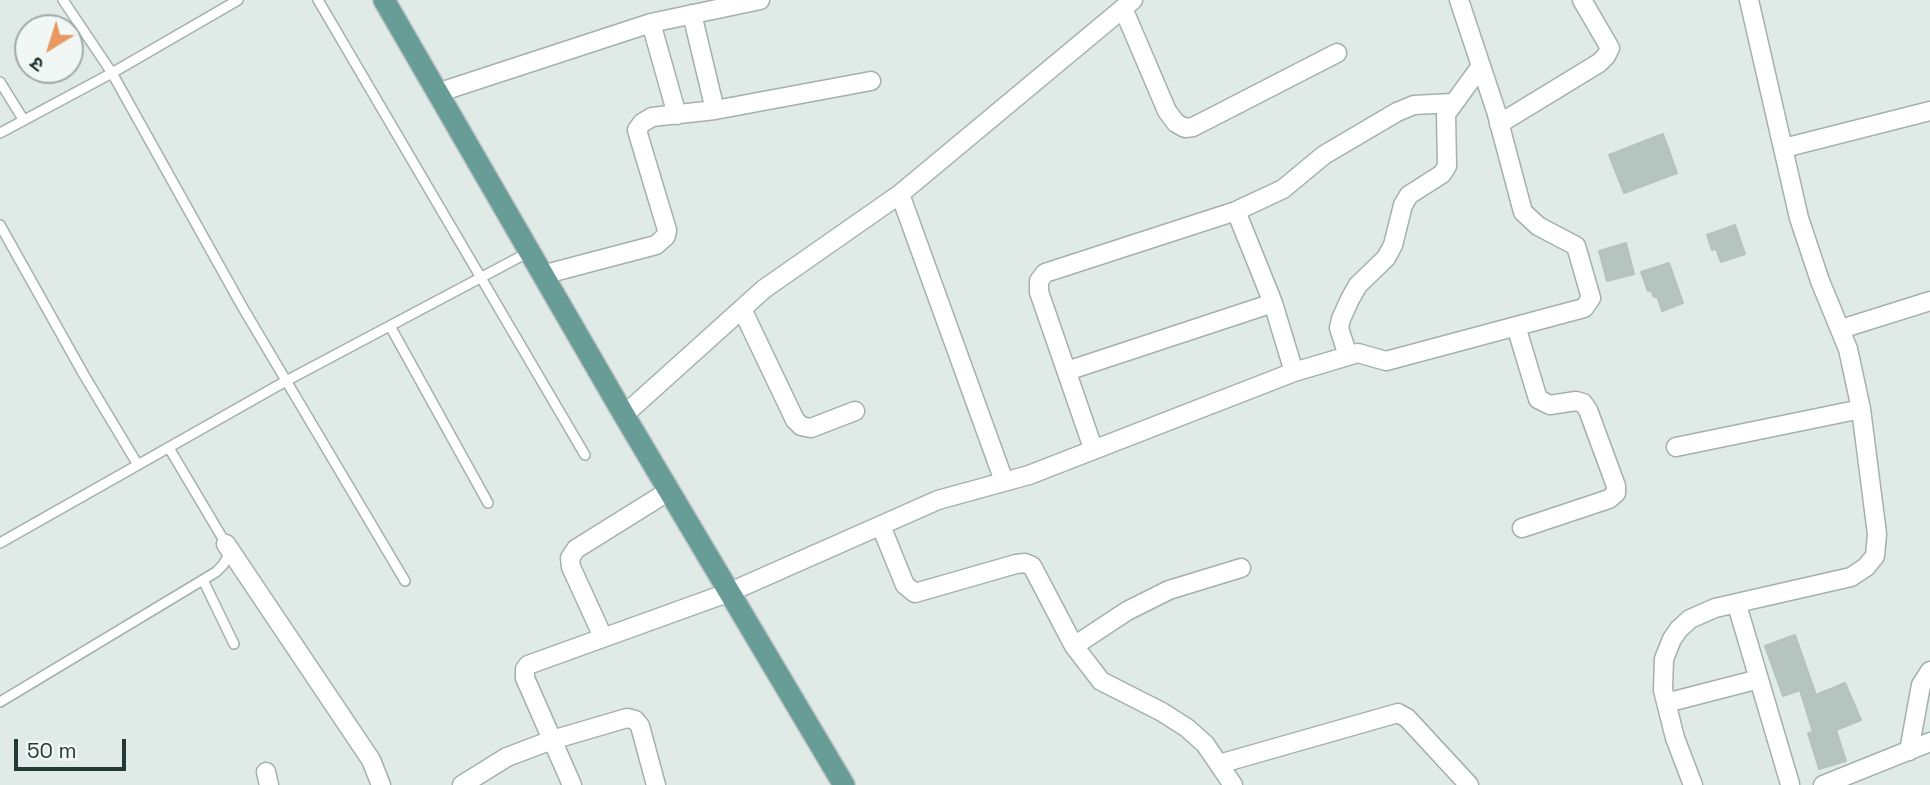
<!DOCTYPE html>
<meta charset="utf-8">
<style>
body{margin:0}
#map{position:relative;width:1930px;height:785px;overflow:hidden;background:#e0eae7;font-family:"Space Grotesk","Noto Sans Devanagari",sans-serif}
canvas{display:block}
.north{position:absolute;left:14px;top:14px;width:70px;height:70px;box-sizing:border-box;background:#f0f7f5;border:2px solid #9eaba9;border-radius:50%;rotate:218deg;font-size:19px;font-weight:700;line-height:28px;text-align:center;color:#223936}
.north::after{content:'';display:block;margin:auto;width:24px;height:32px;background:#e89860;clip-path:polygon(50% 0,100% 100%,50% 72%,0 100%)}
.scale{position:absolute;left:14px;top:739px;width:112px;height:32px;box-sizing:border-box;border:4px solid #223936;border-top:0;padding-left:9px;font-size:21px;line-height:24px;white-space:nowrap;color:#223936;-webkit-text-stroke:5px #f0f7f5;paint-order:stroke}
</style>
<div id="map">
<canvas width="1930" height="785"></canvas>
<div class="north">उ</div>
<div class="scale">50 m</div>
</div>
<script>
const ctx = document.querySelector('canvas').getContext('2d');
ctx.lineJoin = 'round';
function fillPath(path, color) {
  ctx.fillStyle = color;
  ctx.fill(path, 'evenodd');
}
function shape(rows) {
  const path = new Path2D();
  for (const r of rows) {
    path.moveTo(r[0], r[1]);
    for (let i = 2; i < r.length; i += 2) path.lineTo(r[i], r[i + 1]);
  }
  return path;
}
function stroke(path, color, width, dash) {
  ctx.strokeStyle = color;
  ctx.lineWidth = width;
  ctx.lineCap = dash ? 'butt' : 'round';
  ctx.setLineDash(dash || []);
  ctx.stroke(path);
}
const building = shape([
 [1663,134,1677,173,1624,193,1609,155,1663,134],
 [1735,225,1745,254,1721,262,1716,249,1712,250,1707,235,1735,225],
 [1626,243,1634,274,1607,281,1599,251,1626,243],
 [1669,263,1683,303,1662,311,1657,296,1654,297,1651,290,1648,291,1641,272,1669,263],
 [1795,635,1816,695,1845,683,1861,720,1836,730,1846,761,1819,769,1808,733,1813,732,1800,690,1783,696,1765,646,1795,635]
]);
const service = shape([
 [63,0,112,73,243,308,405,581],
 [318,0,585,455],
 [0,82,23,119],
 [0,133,112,73,238,0],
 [0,225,84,375,138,465],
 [390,326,488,503],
 [0,543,286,381,529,252],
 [203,580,234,644],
 [0,702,216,572,223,565,228,556,226,544,169,448]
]);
const minor = shape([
 [1123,8,1167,111,1176,123,1185,128,1193,127,1337,53],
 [692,14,715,110],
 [651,23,677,115],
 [437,93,651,23,760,0],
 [1499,124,1599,63,1606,56,1610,48,1582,0],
 [1784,148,1930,111],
 [900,194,1004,481],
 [1236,211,1273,303,1294,372],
 [542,275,656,245,666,236,667,230,639,137,637,130,642,123,652,117,715,110,871,81],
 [742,309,795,420,801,426,811,428,855,411],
 [1516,326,1538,399,1550,405,1576,401,1583,403,1588,410,1616,486,1616,493,1609,499,1522,528],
 [1841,329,1930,301],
 [1348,356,1339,328,1341,319,1350,299,1358,285,1386,258,1393,245,1403,205,1409,195,1442,174,1447,166,1446,114,1481,66],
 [1067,371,1273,303],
 [624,415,764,289,900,194,1133,0],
 [1676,447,1861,409],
 [1093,448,1039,292,1039,281,1045,273,1236,211,1283,189,1324,155,1397,112,1414,105,1452,103],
 [881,526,905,585,915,593,1016,564,1025,563,1032,566,1074,646,1101,681,1162,712,1187,728,1205,744,1233,785],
 [226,544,371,760,381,785],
 [1737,605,1790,784],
 [603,637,571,567,570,558,576,549,669,491],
 [1074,646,1127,611,1169,590,1241,568],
 [1666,703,1759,679],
 [1909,751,1921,685,1930,671],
 [1219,764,1398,713,1407,718,1469,785],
 [266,772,269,785],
 [462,785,507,757,552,740,627,718,635,720,640,726,656,785],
 [572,785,525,678,525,669,528,665,730,592,938,500,1029,475,1294,372,1358,353,1386,361,1584,308,1591,298,1576,246,1538,226,1523,212,1496,111,1459,0],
 [1693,785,1675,738,1663,690,1664,659,1672,639,1679,629,1690,619,1715,608,1851,577,1866,567,1875,556,1877,534,1861,409,1848,349,1820,281,1799,218,1749,0],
 [1823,785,1930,742]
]);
const primary = shape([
 [384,0,624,415,844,785]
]);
fillPath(building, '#b6c4c0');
stroke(building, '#b3c3bf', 2);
stroke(service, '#a3b1ae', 12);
stroke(minor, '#a3b1ae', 21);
stroke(primary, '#bdc4c3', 24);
stroke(service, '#fff', 9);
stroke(minor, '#fff', 18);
stroke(primary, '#689c97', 21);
</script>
